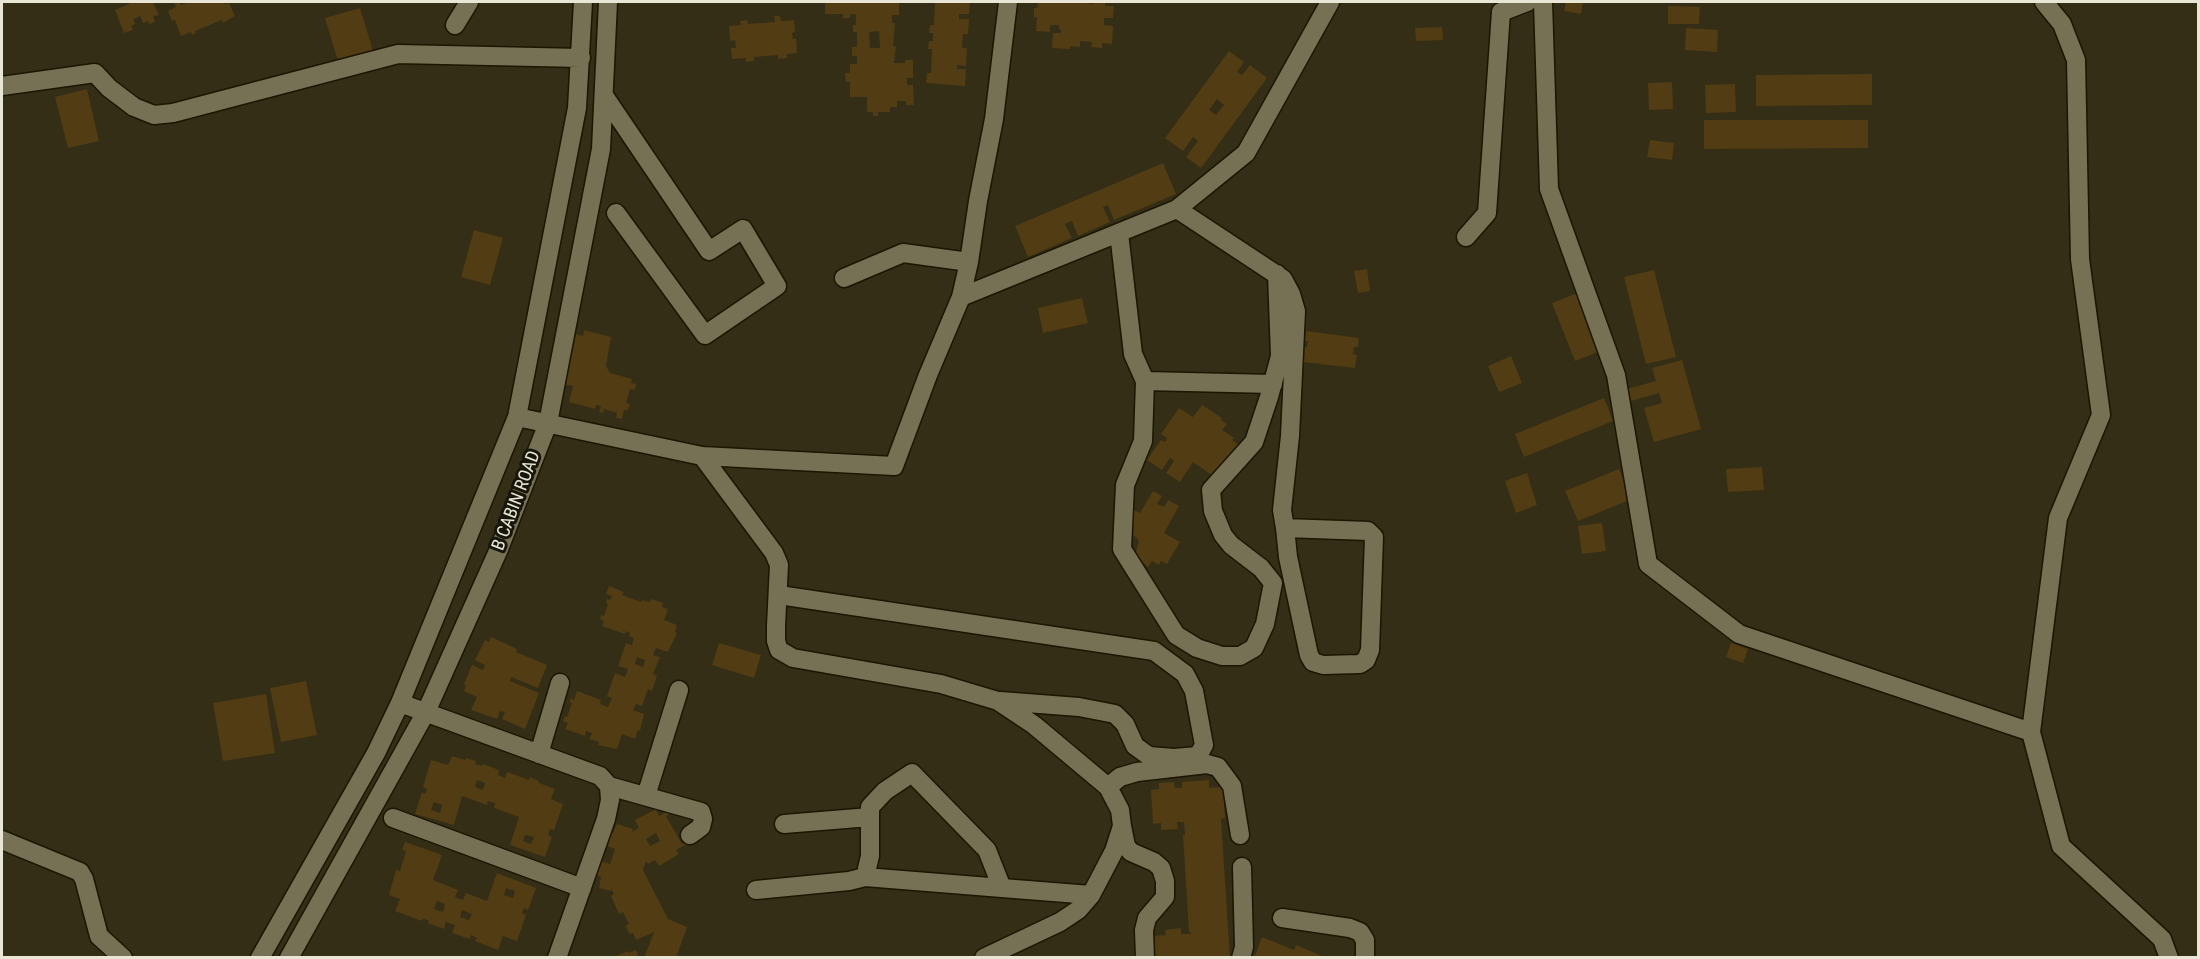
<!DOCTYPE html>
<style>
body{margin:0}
#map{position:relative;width:2200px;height:959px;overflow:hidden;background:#332e15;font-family:"Roboto Condensed",sans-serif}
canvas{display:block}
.frame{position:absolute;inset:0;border:3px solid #e9e6d6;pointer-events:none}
</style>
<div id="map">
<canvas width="2200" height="959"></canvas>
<div class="frame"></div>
</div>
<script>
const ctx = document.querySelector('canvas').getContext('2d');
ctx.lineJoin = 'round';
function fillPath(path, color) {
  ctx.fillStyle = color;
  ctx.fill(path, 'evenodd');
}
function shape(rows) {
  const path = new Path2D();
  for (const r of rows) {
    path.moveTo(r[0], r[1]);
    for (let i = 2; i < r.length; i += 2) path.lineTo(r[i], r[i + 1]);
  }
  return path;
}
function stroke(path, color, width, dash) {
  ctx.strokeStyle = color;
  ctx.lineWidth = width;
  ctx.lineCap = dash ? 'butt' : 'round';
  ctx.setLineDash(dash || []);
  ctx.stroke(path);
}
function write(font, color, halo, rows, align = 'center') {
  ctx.font = font + ' "Roboto Condensed",sans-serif';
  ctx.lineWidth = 6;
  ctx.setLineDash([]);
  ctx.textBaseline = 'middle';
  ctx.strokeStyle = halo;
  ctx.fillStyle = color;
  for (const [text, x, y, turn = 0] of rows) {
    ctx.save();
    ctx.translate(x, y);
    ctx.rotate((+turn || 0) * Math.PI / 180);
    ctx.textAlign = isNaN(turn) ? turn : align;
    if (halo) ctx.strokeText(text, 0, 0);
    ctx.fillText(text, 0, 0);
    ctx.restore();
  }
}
const building = shape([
 [133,2,146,2,147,3,153,2,159,15,153,16,155,22,149,24,148,21,143,23,140,16,133,19,135,24,131,26,133,30,124,33,115,10],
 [174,2,180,2,181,5,190,2,223,2,225,4,229,3,235,16,223,23,222,20,195,31,196,33,192,35,191,32,181,36,175,20,172,21,168,11,176,7],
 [825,2,899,2,899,15,892,15,892,23,895,23,893,46,896,46,894,63,905,63,905,60,913,60,913,78,907,78,907,85,913,85,914,105,906,105,906,101,897,101,897,107,890,107,890,112,878,112,878,116,873,116,873,112,867,112,867,97,850,97,850,82,846,82,845,73,850,73,850,64,857,64,857,56,852,56,852,47,857,47,857,32,853,32,853,25,856,25,856,14,850,14,850,18,843,18,843,14,825,14],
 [879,31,880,48,870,48,869,32],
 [935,2,970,2,969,14,959,14,959,19,969,19,968,34,963,34,962,48,967,48,966,66,957,65,957,69,966,69,965,86,926,83,927,73,931,73,932,49,928,49,929,41,933,41,933,33,929,33,930,25,934,25],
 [1038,2,1089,2,1089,4,1093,4,1093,2,1105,2,1105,6,1114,6,1113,18,1104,18,1104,25,1113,26,1112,44,1102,43,1102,48,1091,47,1092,42,1080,41,1080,47,1070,46,1070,49,1052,48,1053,33,1061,33,1061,30,1059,29,1059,25,1050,25,1050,32,1036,31,1037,17,1034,17,1034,8,1037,8],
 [1566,2,1583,2,1581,14,1564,11],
 [1668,6,1700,7,1699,24,1668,24],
 [360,8,373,51,338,61,325,18],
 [774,16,780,16,781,21,794,20,795,32,792,33,793,39,796,38,797,53,787,54,787,58,778,59,778,55,754,57,754,61,746,62,746,58,732,59,731,48,736,48,735,40,730,41,729,26,741,25,740,21,747,20,748,24,775,22],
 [1442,27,1443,40,1416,41,1415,28],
 [1686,28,1718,30,1717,52,1685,50],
 [1229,51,1244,62,1237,72,1242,75,1250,65,1267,78,1201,168,1186,157,1198,141,1193,137,1183,151,1165,138],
 [1217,99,1224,105,1216,115,1209,110],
 [1872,74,1872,105,1756,106,1756,75],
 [1672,82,1673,109,1649,110,1648,83],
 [1735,84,1736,112,1706,113,1705,85],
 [87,89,99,141,68,148,55,97],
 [1704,120,1868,120,1868,148,1704,149],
 [1650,140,1674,143,1672,160,1647,157],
 [1163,163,1176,194,1114,220,1108,205,1103,207,1110,222,1078,236,1072,221,1065,224,1072,238,1028,257,1015,226],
 [474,230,503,238,490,285,461,277],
 [1367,269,1370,291,1358,293,1354,271],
 [1654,270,1676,357,1646,364,1624,277],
 [1580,292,1603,350,1575,361,1552,303],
 [1082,298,1088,323,1043,333,1038,308],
 [584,330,611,337,606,366,610,373,632,379,631,383,636,384,635,390,630,389,626,403,630,404,628,410,624,410,622,419,616,418,617,413,604,409,603,413,599,412,601,406,596,405,595,409,569,402,573,386,562,384,564,373,567,374,568,368,565,367,569,357,571,358,576,334,583,336],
 [1306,331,1359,338,1358,347,1354,347,1353,354,1357,355,1355,368,1302,362,1304,347,1307,347,1308,341,1305,341],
 [1511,356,1522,383,1499,392,1488,366],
 [1682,360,1701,429,1654,442,1644,408,1662,403,1659,393,1631,401,1627,389,1656,381,1652,368],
 [1604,398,1613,421,1524,457,1515,434],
 [1202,405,1222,418,1221,420,1227,424,1222,430,1234,438,1232,440,1242,447,1219,480,1193,462,1180,482,1166,473,1174,461,1170,458,1162,470,1147,460,1161,440,1165,442,1167,438,1161,434,1179,408,1193,417],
 [1762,467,1764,490,1728,492,1726,469],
 [1619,469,1632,499,1578,521,1565,491],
 [1527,473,1537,505,1516,513,1505,481],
 [1153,491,1162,496,1157,504,1164,507,1168,500,1179,506,1164,533,1180,542,1167,564,1161,561,1159,565,1152,561,1148,567,1135,555,1139,541,1130,531,1134,510,1140,513],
 [1602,523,1606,551,1582,554,1578,526],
 [609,586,624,592,622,595,641,602,642,600,650,602,651,599,663,603,662,607,668,609,664,620,677,625,675,632,677,633,668,652,656,648,653,655,660,657,653,674,657,676,652,691,648,689,642,706,636,704,633,710,644,714,640,731,638,730,635,739,622,734,617,749,598,745,599,742,589,739,592,733,586,731,585,736,565,729,568,723,563,721,565,716,567,717,572,703,569,703,571,698,574,700,577,691,601,700,600,704,608,707,612,698,607,696,615,673,625,677,628,669,618,666,626,643,632,645,634,638,629,636,630,633,626,631,625,634,602,626,604,621,600,619,601,615,604,616,608,604,606,603,607,599,610,600,612,596,606,594],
 [637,657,645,660,643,667,635,664],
 [491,637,517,649,516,652,547,665,538,688,511,677,510,681,539,693,525,729,502,719,505,712,500,711,497,719,471,710,477,697,464,691,466,685,464,684,472,665,483,670,485,665,475,660,485,640,489,642],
 [719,643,761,655,754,678,712,665],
 [1731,643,1748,649,1743,663,1726,657],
 [306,681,317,735,281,742,270,688],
 [266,694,275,753,223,761,213,703],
 [452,756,465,760,466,758,476,761,475,764,482,766,483,764,499,770,498,775,505,778,507,772,529,780,530,777,539,781,539,783,555,789,551,799,563,804,554,830,550,829,548,835,552,837,545,857,510,845,519,817,494,808,495,803,488,801,487,805,462,796,454,825,415,814,422,792,425,794,427,789,423,787,431,760,448,765],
 [477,780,485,783,483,790,475,787],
 [434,802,442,805,440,813,431,810],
 [525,835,534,837,531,844,523,841],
 [1209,780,1209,788,1223,787,1225,818,1221,819,1230,958,1153,958,1152,936,1166,935,1165,930,1181,928,1181,934,1191,934,1191,932,1189,932,1183,835,1185,835,1184,822,1177,822,1178,829,1161,830,1161,823,1153,824,1151,790,1159,789,1159,783,1174,782,1175,788,1182,788,1182,782],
 [656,809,659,816,668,811,670,814,666,816,682,844,686,842,687,844,676,850,679,854,659,866,655,860,648,864,646,861,643,870,668,919,687,927,676,958,644,958,654,932,636,940,633,933,630,934,625,926,629,924,623,912,619,914,611,896,614,894,611,888,611,891,599,888,601,877,595,874,600,861,610,864,615,849,605,845,610,832,613,833,617,824,633,829,632,832,639,828,635,820],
 [656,833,660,841,650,846,646,839],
 [405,842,442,855,433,880,458,890,455,897,463,900,466,893,487,901,497,873,536,888,528,910,524,908,522,913,526,915,517,941,503,936,498,950,475,941,477,938,471,935,470,939,452,933,455,925,446,922,444,929,428,923,429,921,423,918,422,921,395,911,400,899,389,895,396,870,400,871,406,851,402,850],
 [506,888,515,891,513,898,504,895],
 [437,901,445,904,443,912,434,909],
 [462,910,472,914,469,920,460,917],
 [1262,937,1294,950,1296,945,1327,958,1254,958],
 [636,950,639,958,612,958,628,951,628,953]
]);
const minor = shape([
 [1543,2,1549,189,1616,375,1648,564,1739,634,2031,732,2061,846,2162,939,2169,958],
 [455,25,469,2],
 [2,86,95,73,109,88,134,107,154,115,173,113,398,54,581,58],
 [605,97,709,251,743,229,777,286,705,335,616,213],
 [1177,209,1283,279,1291,294,1296,311,1290,436,1282,510,1285,528,1288,557,1309,655,1313,662,1323,665,1360,664,1366,660,1370,650,1374,537,1368,531,1285,528],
 [1119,233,1133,354,1145,381,1143,441,1125,485,1122,549,1176,635,1197,648,1222,656,1240,656,1254,648,1265,624,1273,583,1261,568,1231,545,1223,535,1213,511,1211,490,1254,442,1269,397,1280,356,1277,274],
 [1466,237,1487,213,1501,12,1527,2],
 [844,278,903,253,969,262],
 [961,297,1177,209,1246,153,1330,2],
 [1145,381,1273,384],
 [517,417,702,456,894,466,928,375,961,297,969,262,978,201,994,119,1008,2],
 [702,456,774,553,779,565,776,626,776,641,779,650,793,658,941,684,998,701,1034,725,1108,787,1120,810,1122,826,1114,851,1091,895,1078,910,1060,922,984,958],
 [779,595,1154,651,1185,674,1194,691,1204,745,1198,756,1174,758,1149,756,1135,746,1125,724,1115,714,1079,707,1000,701],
 [400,703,600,776,609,786,610,800,606,819,557,958],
 [2031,732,2058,518,2101,415,2080,259,2076,60,2062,24,2044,2],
 [539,754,560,683],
 [609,786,701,812,703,819,701,827,690,835],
 [1108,787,1120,777,1137,772,1207,764,1218,767,1232,786,1240,835],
 [646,796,679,690],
 [393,818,582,888],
 [784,824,870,817],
 [1122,826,1126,846,1131,852,1154,862,1161,868,1165,881,1165,897,1147,918,1144,930,1145,958],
 [2,840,80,872,84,879,99,936,123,958],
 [865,877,1002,888],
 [756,890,849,881,865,877,870,856,870,807,885,791,912,773,987,850,1002,888,1091,895],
 [1282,918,1350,928,1360,932,1365,940,1365,958],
 [260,958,376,753,400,703,517,417,577,108,583,2],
 [289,958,426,712,499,549,548,423,601,149,608,2],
 [1241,958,1244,947,1242,867]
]);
const streetNames = [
 ["B CABIN ROAD",517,501,-69]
];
fillPath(building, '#523c13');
stroke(minor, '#1b1600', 21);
stroke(minor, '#767155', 18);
write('18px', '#e9e6d6', '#18160b', streetNames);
</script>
